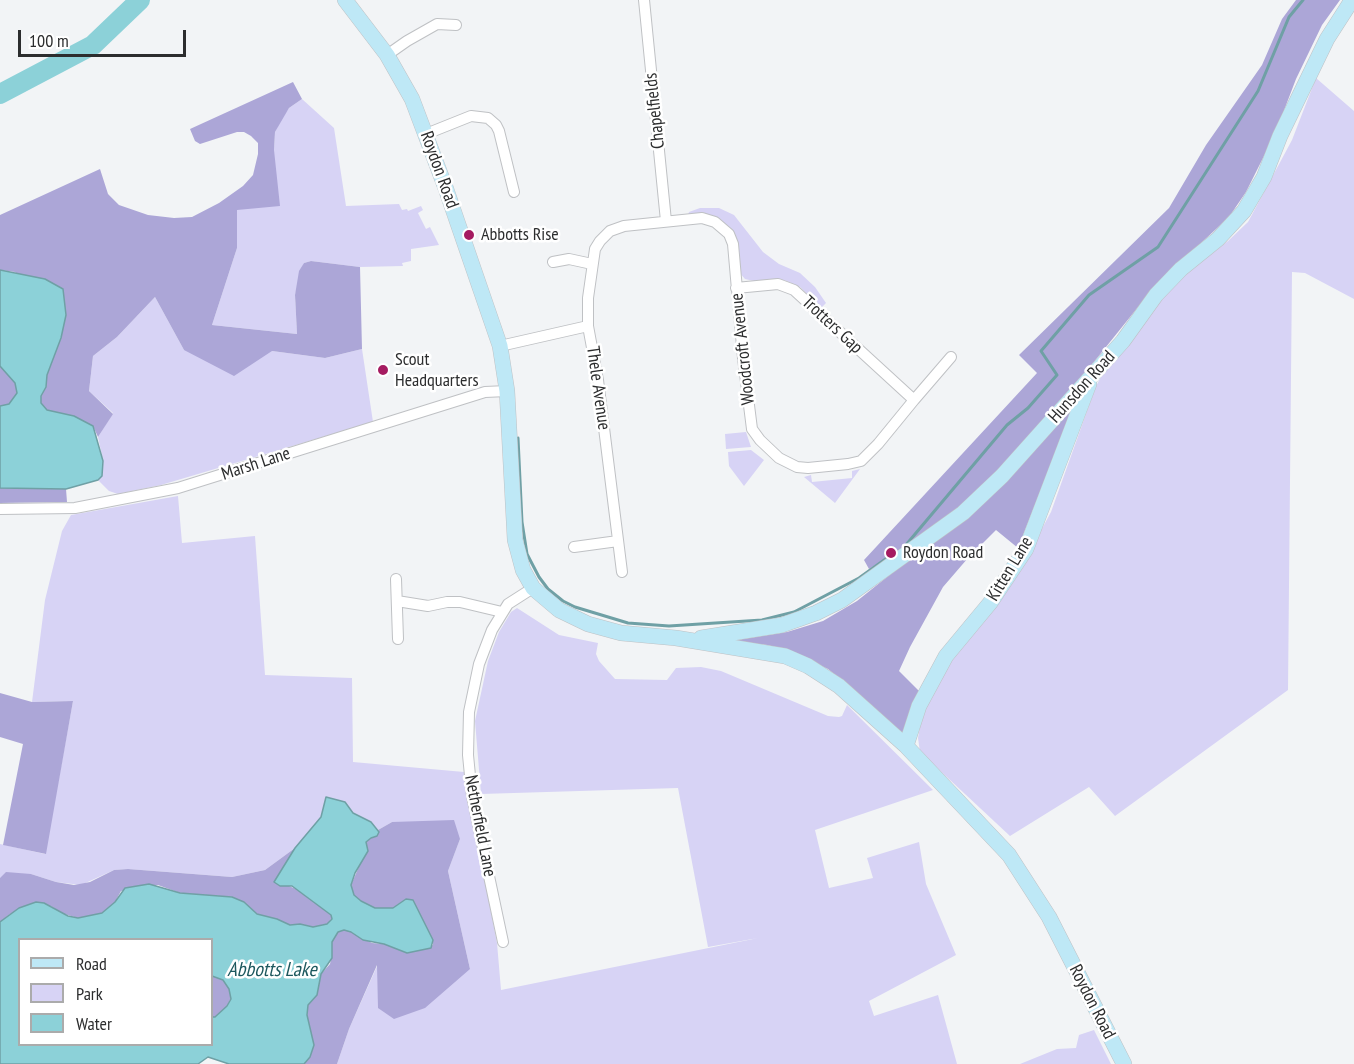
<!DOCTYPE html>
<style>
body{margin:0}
#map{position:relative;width:1354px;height:1064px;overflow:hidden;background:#f2f4f6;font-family:"PT Sans Narrow",sans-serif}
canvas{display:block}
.legend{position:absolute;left:18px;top:938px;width:195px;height:108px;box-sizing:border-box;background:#fff;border:2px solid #ababab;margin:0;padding:8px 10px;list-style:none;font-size:18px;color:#2c2d2e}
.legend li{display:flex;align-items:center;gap:12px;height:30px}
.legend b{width:30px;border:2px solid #ababab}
.scale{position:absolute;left:18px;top:30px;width:168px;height:27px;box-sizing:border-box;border:3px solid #2c2d2e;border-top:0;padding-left:8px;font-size:18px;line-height:21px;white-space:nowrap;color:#2c2d2e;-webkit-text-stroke:4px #fff;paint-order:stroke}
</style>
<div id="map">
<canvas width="1354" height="1064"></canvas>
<ul class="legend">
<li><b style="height:8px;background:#bee8f6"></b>Road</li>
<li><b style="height:16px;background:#d7d3f5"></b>Park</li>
<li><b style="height:16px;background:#8cd1d8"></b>Water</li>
</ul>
<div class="scale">100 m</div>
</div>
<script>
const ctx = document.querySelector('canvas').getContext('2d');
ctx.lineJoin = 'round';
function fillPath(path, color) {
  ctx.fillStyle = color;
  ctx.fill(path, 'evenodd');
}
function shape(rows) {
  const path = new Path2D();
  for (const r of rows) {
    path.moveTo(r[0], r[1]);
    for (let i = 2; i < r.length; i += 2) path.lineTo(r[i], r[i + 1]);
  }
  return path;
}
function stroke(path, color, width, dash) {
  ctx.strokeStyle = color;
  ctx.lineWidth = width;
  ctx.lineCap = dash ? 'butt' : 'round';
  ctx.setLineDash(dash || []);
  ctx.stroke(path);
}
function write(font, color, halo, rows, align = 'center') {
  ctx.font = font + ' "PT Sans Narrow",sans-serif';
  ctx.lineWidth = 5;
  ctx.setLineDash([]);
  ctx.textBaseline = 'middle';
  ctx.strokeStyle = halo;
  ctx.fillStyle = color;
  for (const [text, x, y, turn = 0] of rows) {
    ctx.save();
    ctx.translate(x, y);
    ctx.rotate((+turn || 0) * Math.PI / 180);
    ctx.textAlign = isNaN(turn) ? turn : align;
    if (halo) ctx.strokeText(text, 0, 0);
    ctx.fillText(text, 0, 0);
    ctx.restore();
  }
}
const green = shape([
 [1316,78,1354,111,1354,299,1305,273,1292,272,1288,690,1115,816,1089,787,1010,836,920,752,918,738,923,710,938,678,1026,558,1051,512,1096,386,1106,368,1174,283,1228,241,1248,222,1292,140],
 [302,99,334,128,346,206,399,204,402,210,407,209,408,211,421,206,423,210,418,213,426,229,430,227,439,245,411,249,411,261,402,263,403,266,360,267,311,261,304,263,295,295,297,334,212,325,237,248,237,210,274,149,275,132,281,119,289,108],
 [700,208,719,208,734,215,763,252,779,264,800,273,815,287,826,303,821,308,800,287,784,280,754,281,745,279,739,272,732,232,716,218,688,215,689,212],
 [155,297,184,350,272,351,325,358,362,349,373,422,161,485,118,494,109,491,98,480,102,476,103,461,98,437,113,413,89,391,93,356,117,337],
 [746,432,751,447,726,449,725,434],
 [751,450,764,460,744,486,729,466,728,452],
 [860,469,835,503,804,477,811,475,812,482,852,478,852,471],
 [178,496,182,543,255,536,265,675,352,678,353,762,464,772,497,943,501,990,758,938,708,947,678,788,481,794,475,721,488,661,499,632,511,612,517,608,559,635,598,643,596,654,599,661,615,679,667,680,676,668,701,667,721,671,828,716,839,717,842,716,847,705,933,790,815,830,829,888,873,878,867,858,919,842,926,884,956,955,869,1001,874,1016,938,995,957,1064,337,1064,349,1029,378,964,470,969,448,871,460,839,392,822,378,830,371,822,353,813,345,802,326,797,321,817,295,848,265,870,232,877,128,869,114,870,81,885,56,882,31,874,0,878,0,844,45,854,73,701,32,702,45,600,62,531,71,515],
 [1094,1030,1111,1064,1020,1064,1057,1049,1076,1048,1079,1035]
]);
const forest = shape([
 [1296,0,1340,0,1322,25,1296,79,1275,134,1246,192,1229,217,1155,286,1077,383,995,475,958,511,916,540,869,569,864,560,1037,373,1019,355,1169,208,1206,145,1262,65,1282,19],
 [293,82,302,99,289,108,275,132,274,150,280,206,237,210,237,248,212,325,297,334,295,295,299,271,304,263,311,261,360,267,362,349,325,358,272,351,234,376,184,350,155,297,117,337,93,356,89,391,113,414,98,437,93,426,47,410,41,403,41,396,46,387,47,375,61,338,15,272,0,270,0,215,100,169,108,194,119,205,148,215,174,218,192,217,219,203,243,186,253,175,258,154,258,143,251,136,244,132,237,132,200,144,195,141,190,129],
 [0,366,15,383,17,393,9,404,0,406],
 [1077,398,1018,548,996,530,968,558,943,587,910,647,899,671,919,691,904,738,855,691,828,669,787,650,767,645,730,641,787,632,823,621,857,601,907,561],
 [0,488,66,489,67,502,0,503],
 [0,693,32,702,73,701,46,854,3,845,23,744,0,737],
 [454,820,460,839,448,871,470,969,425,1008,394,1019,378,1008,377,965,349,1029,337,1064,304,1064,310,1057,307,1015,308,1005,317,995,321,974,330,964,332,954,332,942,338,932,344,930,351,932,372,943,384,944,407,953,433,945,433,940,413,900,406,899,393,908,375,908,361,901,354,895,351,885,367,848,366,843,367,840,379,832,378,830,392,822],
 [295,848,275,880,296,889,331,915,332,918,327,924,313,927,301,924,290,925,277,919,257,914,233,897,180,893,158,885,121,891,115,902,102,913,78,918,61,913,51,906,10,914,0,922,0,878,6,872,31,874,56,882,74,885,90,882,114,870,128,869,232,877,265,870],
 [212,976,223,980,229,989,231,998,227,1006,215,1017,212,1017]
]);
const water = shape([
 [0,270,45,279,63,289,66,315,61,338,47,375,46,387,41,396,41,403,47,410,74,416,93,426,103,461,102,476,98,480,66,489,0,488,0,406,9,404,17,393,15,383,0,366,0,270],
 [326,797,345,802,353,813,371,822,379,832,377,836,371,838,366,842,368,851,355,873,351,885,354,895,361,901,375,908,393,908,406,899,413,900,433,940,431,948,407,953,384,944,363,940,351,932,344,930,338,932,332,942,332,958,321,974,317,995,308,1005,307,1015,314,1045,310,1057,304,1064,229,1064,208,1057,198,1064,0,1064,0,922,19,908,36,902,44,903,68,916,78,918,102,913,115,902,125,888,149,884,180,893,232,897,244,902,257,914,277,919,290,925,300,924,313,927,327,924,332,919,331,915,292,886,280,886,274,882,295,848,321,817,326,797],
 [20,940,212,940,212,976,223,980,229,989,231,999,227,1006,215,1017,212,1017,212,1044,20,1044,20,940]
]);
const stream = shape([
 [518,438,522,522,527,554,539,577,548,589,563,601,575,607,628,623,669,626,762,620,794,612,859,578,894,553],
 [905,546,1007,425,1028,408,1057,375,1041,351,1089,295,1158,247,1258,91,1289,17,1303,0]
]);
const river = shape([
 [0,94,93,45,140,0]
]);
const street = shape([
 [644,0,666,221],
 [387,55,407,41,437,24,456,25],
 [426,134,471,116,488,118,496,125,499,131,514,192],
 [553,262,569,259,592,264],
 [736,288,778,284,794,290,914,400],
 [500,346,588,326],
 [0,509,75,508,178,488,485,392,507,391],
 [574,547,618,541],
 [622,572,598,380,588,326,588,298,595,249,600,241,610,231,624,226,702,218,715,222,729,234,733,244,743,358,752,429,760,440,779,458,797,467,808,468,848,464,861,461,878,444,914,400,951,357],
 [396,579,398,639],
 [397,601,428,606,447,602,460,602,502,612],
 [503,942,472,796,468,755,469,712,479,664,492,630,508,604,533,588]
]);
const secondary = shape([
 [345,0,387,55,412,99,446,189,500,346,507,391,515,540,523,570,533,588,559,610,588,624,621,633,676,638,785,656,808,666,839,686,906,746,1009,855,1049,917,1124,1064],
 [701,638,782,625,816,613,842,600,963,513,1002,476,1123,341,1156,295,1181,269,1218,239,1244,211,1264,177,1280,136,1327,39,1352,0],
 [906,746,919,706,946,656,990,603,1026,549,1089,384]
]);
const markers = [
 [469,235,6,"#a51b61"],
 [383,370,6,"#a51b61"],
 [891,553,6,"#a51b61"]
];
const streetNames = [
 ["Chapelfields",655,111,-96],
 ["Roydon Road",439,170,70],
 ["Trotters Gap",832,325,43],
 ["Woodcroft Avenue",743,349,-96],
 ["Hunsdon Road",1082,387,-48],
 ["Thele Avenue",598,388,82],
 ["Marsh Lane",256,464,-18],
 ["Kitten Lane",1010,569,-59],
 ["Netherfield Lane",480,826,79],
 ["Roydon Road",1092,1002,63]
];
const poiNames = [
 ["Abbotts Rise",481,235],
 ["Scout",395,360],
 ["Headquarters",395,381],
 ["Roydon Road",903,553]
];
const waterNames = [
 ["Abbotts Lake",272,970]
];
fillPath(green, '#d7d3f5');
fillPath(forest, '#aca6d7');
fillPath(water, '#8cd1d8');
stroke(water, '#6fa0a5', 1.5);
stroke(stream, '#6fa0a5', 3);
stroke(river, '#8cd1d8', 20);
stroke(street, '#bfc1c4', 12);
stroke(secondary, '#bfc1c4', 16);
stroke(street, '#fff', 10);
stroke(secondary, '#bee8f6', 15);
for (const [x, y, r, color] of markers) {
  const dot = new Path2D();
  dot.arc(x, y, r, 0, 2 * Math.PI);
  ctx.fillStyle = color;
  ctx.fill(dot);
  stroke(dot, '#fff', 2);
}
write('18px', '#2c2d2e', '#fff', streetNames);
write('18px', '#2c2d2e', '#fff', poiNames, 'left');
write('italic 20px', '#1d585e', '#fff', waterNames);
</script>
